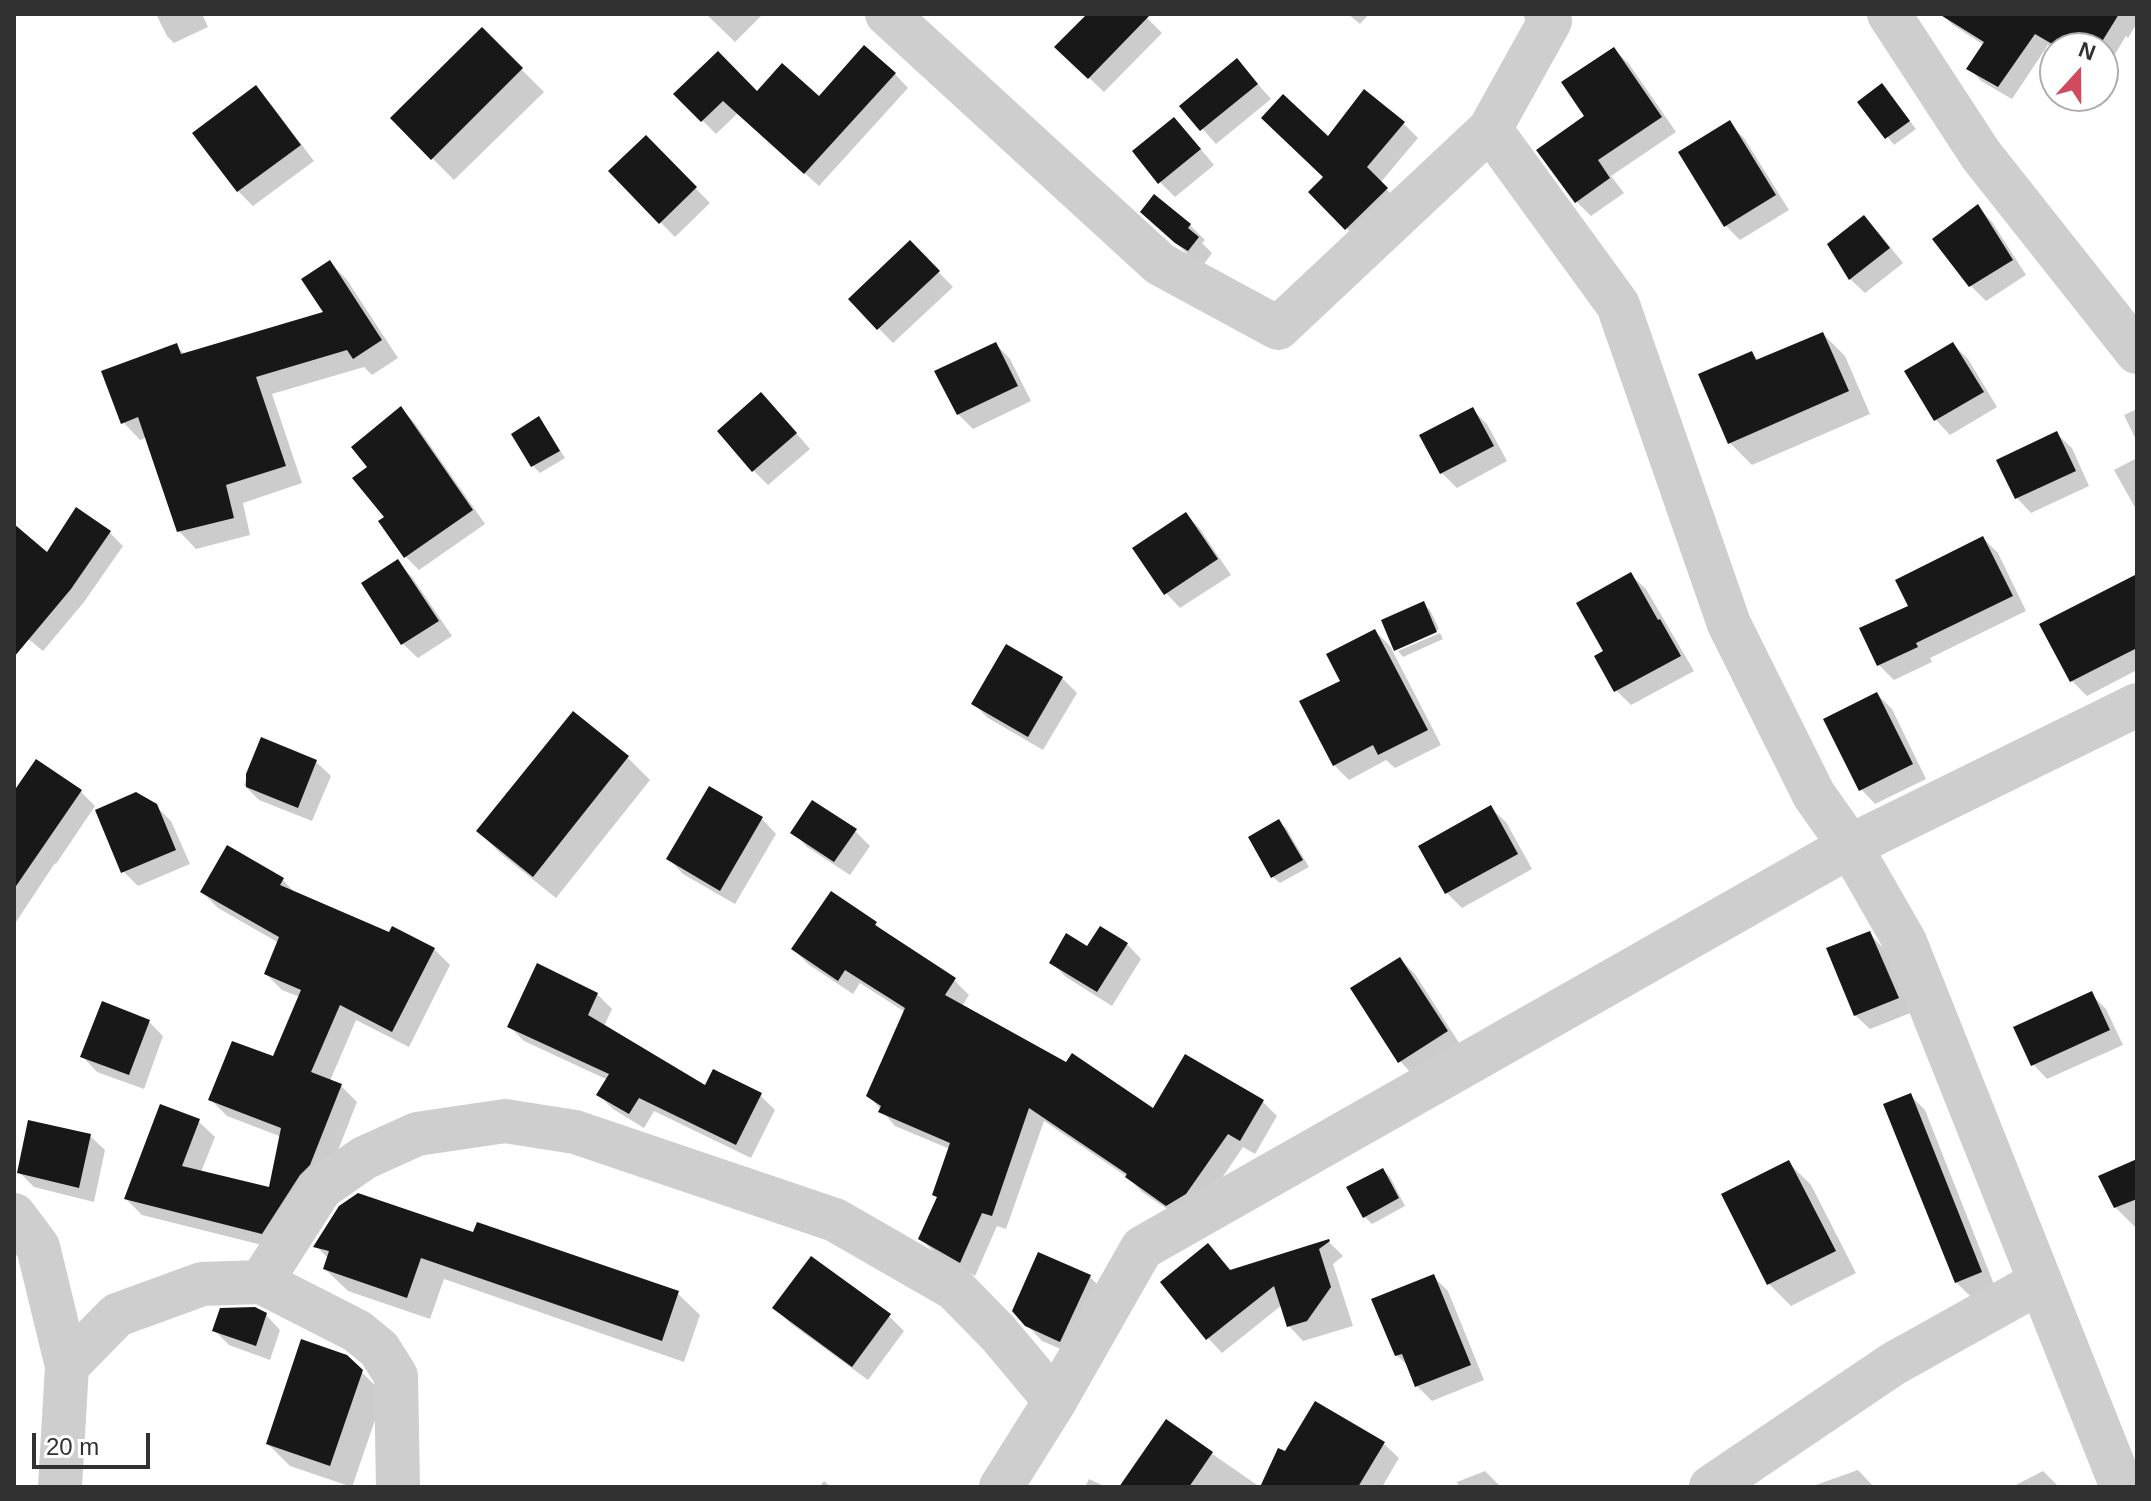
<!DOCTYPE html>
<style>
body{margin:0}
#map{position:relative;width:2151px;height:1501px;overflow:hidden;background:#fff;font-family:Arial,sans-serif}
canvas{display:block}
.frame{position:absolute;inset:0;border:16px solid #313131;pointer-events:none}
.north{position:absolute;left:2039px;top:32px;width:80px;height:80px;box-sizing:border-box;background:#fff;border:2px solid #adadad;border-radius:50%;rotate:21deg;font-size:22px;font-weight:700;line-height:32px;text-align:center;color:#313131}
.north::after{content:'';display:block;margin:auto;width:28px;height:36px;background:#d24a5e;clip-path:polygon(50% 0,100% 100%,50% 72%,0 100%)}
.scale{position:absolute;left:32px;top:1433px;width:118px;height:36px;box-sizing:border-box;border:4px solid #313131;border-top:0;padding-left:10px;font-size:24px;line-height:28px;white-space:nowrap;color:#313131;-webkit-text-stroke:6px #fff;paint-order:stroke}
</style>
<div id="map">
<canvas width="2151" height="1501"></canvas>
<div class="frame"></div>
<div class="north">N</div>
<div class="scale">20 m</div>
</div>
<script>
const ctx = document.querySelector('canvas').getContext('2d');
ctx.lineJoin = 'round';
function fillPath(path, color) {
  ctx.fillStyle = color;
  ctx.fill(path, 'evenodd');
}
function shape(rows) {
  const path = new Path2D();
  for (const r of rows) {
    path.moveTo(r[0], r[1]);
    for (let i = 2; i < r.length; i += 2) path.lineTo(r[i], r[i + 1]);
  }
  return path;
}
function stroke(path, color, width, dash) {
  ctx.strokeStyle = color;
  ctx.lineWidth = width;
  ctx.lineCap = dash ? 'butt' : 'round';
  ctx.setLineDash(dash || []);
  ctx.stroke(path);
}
const shadow = shape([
 [156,14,202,14,208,27,174,43,167,36],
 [706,14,763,14,735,42],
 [1090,14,1143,14,1162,33,1104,92,1057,47],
 [1348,14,1369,14,1360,24],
 [1941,14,2137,14,2137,23,2128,38,2126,36,2103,74,2103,48,2055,49,2048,45,2012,99,1981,81,1969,68,1984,45,1953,25],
 [482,30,544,92,454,180,392,118],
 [1614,49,1629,64,1676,132,1611,176,1624,193,1591,216,1576,201,1587,116],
 [1237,61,1271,99,1216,144,1182,106],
 [895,74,908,88,819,186,738,113,716,134,676,94,757,93,819,99],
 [1882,85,1916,129,1894,145,1860,102],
 [255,88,270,103,314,161,253,206,238,191,195,133],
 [1403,123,1418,138,1380,183,1401,204,1361,243,1311,192,1326,178,1328,139],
 [1729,123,1744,138,1789,210,1740,240,1726,226],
 [1188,134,1214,165,1175,197,1160,182],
 [646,138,710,203,675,237,610,171],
 [1978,207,1992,222,2026,275,1986,301,1971,286,1935,239],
 [1864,218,1879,233,1903,263,1865,293,1850,279],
 [1190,225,1205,240,1202,243,1212,253,1204,264,1192,258,1158,227],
 [910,243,953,287,893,343,851,300],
 [330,262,347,280,398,358,372,375,364,367,272,394,302,483,243,503,250,535,196,549,179,531,147,437,140,440,123,422,176,346,186,355,326,313],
 [1823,334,1845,356,1870,414,1752,465,1729,442,1752,353,1759,361],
 [996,344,1010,359,1031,401,973,429,958,414],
 [1953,344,1968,359,1997,407,1950,435,1936,420],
 [401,409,414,422,485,524,419,570,406,557,387,518,370,467],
 [1472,409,1487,424,1507,461,1457,488,1442,473],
 [2137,409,2137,442,2124,415],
 [776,410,810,449,768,485,753,470],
 [539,419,545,426,565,458,540,473,533,466,513,434],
 [2057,434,2072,448,2089,486,2031,513,2017,498],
 [2137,458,2137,511,2114,470],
 [77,510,110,533,123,546,84,602,43,651,14,627,14,527,47,555],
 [1186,514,1200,529,1231,575,1180,608,1166,593],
 [1983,538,1998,553,2026,611,1930,658,1932,662,1894,680,1879,665,1861,629,1911,607],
 [397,562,412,577,452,636,418,658,403,644],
 [1631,575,1646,589,1694,671,1631,705,1616,690,1605,652],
 [2137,576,2137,670,2087,696,2072,681,2042,624],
 [1423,604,1430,610,1439,629,1396,648],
 [1375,631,1390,646,1441,745,1395,768,1386,760,1349,780,1334,765,1342,682],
 [1440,633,1443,639,1403,657,1398,651],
 [1062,678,1077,693,1043,750,988,718,973,703],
 [1877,694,1892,709,1926,779,1875,804,1861,789],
 [573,714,628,758,650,780,556,898,500,853,478,831],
 [262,739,316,762,331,776,312,821,259,800,244,785],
 [81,792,95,806,56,864,55,863,14,925,14,795],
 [156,806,171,821,190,864,138,886,123,871],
 [1491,808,1506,822,1532,869,1462,908,1447,893],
 [762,819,776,834,735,904,683,874,669,859],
 [1279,822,1286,828,1309,867,1280,883,1273,877],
 [855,831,870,846,850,875,807,847,793,832],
 [283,880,297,895,390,934,434,949,450,965,409,1047,356,1020,330,1081,341,1086,357,1102,326,1181,278,1249,142,1215,126,1199,198,1121,215,1137,201,1172,270,1190,282,1137,227,1116,211,1100,274,1058,300,997,282,990,266,974,279,943,218,908,202,892],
 [876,924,887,935,954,980,969,995,962,1006,1153,1111,1263,1102,1277,1116,1255,1154,1243,1147,1201,1209,1182,1219,1142,1192,1129,1178,1044,1121,1006,1229,997,1226,975,1276,935,1253,920,1238,938,1198,934,1195,950,1149,895,1126,869,1096,905,1012,860,983,853,994,808,964,793,949],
 [1870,934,1884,949,1913,1012,1870,1029,1855,1015],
 [1127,944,1141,959,1112,1006,1066,977,1051,962,1088,949],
 [1400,959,1415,974,1461,1046,1414,1076,1400,1061],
 [597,994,612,1009,604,1026,706,1088,760,1095,775,1110,751,1158,654,1111,644,1128,613,1109,599,1095,608,1080,524,1041,510,1027],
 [2091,994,2106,1009,2123,1045,2047,1079,2033,1064],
 [148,1021,163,1036,144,1089,97,1072,83,1057],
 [1911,1096,1925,1110,1995,1287,1971,1297,1956,1282],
 [90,1136,105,1150,94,1202,34,1187,19,1172],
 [2137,1161,2137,1226,2135,1227,2115,1207],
 [1789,1163,1811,1185,1856,1273,1791,1306,1769,1284],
 [1383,1170,1390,1177,1405,1206,1372,1224,1365,1217],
 [474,1234,677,1293,700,1315,684,1362,444,1279,430,1319,348,1291,325,1269,329,1259,316,1246],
 [1328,1241,1343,1256,1333,1264,1353,1326,1303,1341,1289,1326,1282,1305,1222,1353,1208,1338,1208,1246,1232,1271],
 [1433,1276,1448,1291,1484,1380,1432,1401,1417,1386,1410,1368,1397,1355],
 [1090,1277,1104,1291,1075,1355,1042,1341,1027,1325],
 [775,1308,889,1316,904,1331,868,1380,790,1323],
 [266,1315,280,1330,270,1360,229,1345,215,1331],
 [345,1356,384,1394,352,1487,290,1466,268,1444],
 [1166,1422,1260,1487,1122,1487],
 [1384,1444,1399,1458,1382,1487,1363,1487,1350,1479,1346,1487,1263,1487],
 [1858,1470,1874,1487,1810,1487],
 [1485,1471,1501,1487,1459,1487,1457,1482],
 [2043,1471,2059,1487,2012,1487],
 [1089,1479,1106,1487,1085,1487],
 [824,1481,831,1487,819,1487]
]);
const building = shape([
 [1087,14,1151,14,1088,79,1054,47],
 [1939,14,2119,14,2098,48,2059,48,2035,34,1998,87,1966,69,1984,42],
 [482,27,523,68,431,160,390,118],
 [864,45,896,73,804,174,723,101,701,122,673,94,718,51,757,91,782,63,819,96],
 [1614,47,1662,117,1598,160,1610,178,1575,203,1536,150,1584,116,1561,82],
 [1237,58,1258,84,1200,131,1179,106],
 [1882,83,1910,121,1885,139,1857,102],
 [256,85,301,145,237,192,192,133],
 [1364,89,1405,122,1367,167,1388,188,1345,230,1308,192,1323,177,1261,118,1283,94,1328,136],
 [1174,117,1201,149,1158,184,1132,151],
 [1730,120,1776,195,1724,227,1678,152],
 [646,135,697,187,659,224,608,171],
 [1154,194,1191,224,1188,228,1199,237,1188,251,1175,243,1140,212],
 [1978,204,2013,260,1969,287,1932,239],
 [1864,215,1890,248,1849,280,1827,244],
 [910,240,940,271,877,330,848,299],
 [330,260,382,340,353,359,347,350,256,377,286,466,226,485,234,518,177,532,138,417,121,424,101,371,177,343,181,354,323,312,301,279],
 [1823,332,1849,391,1728,444,1698,374,1752,351,1756,360],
 [996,342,1018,386,957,415,934,371],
 [1953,342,1984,392,1934,421,1904,371],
 [761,392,797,433,752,472,717,431],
 [401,406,473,510,404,558,378,521,384,517,352,478,367,467,351,447],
 [1473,407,1494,446,1440,474,1419,435],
 [539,416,560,451,531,467,511,434],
 [2057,431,2076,471,2015,499,1996,460],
 [76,507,111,531,71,589,14,657,14,524,47,552],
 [1186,512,1218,559,1164,595,1132,548],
 [1983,536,2013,596,1916,643,1918,647,1877,666,1859,628,1908,606,1895,580],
 [398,559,439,621,401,645,361,583],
 [1631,572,1658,620,1660,619,1681,656,1614,692,1594,656,1603,651,1576,603],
 [2137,574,2137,648,2070,682,2039,624],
 [1424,601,1437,632,1394,651,1381,620],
 [1375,629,1428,730,1378,755,1373,745,1333,766,1299,701,1340,681,1326,654],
 [1006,644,1063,677,1028,737,971,704],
 [1877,692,1913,764,1859,791,1823,719],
 [573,711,629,756,533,877,476,831],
 [261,737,317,760,298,808,246,787,246,774],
 [36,759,82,790,14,889,14,791],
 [709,786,763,817,720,891,666,859],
 [136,792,157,804,176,850,121,873,95,810],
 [812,800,857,829,834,862,790,833],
 [1491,805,1518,854,1445,894,1418,846],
 [1279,819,1303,860,1271,878,1248,837],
 [227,845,284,878,280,885,389,932,392,926,435,948,392,1032,340,1005,311,1072,342,1084,310,1165,300,1175,262,1234,124,1199,160,1104,200,1119,182,1166,269,1187,281,1128,208,1100,232,1041,273,1056,301,990,264,974,279,937,200,892],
 [831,891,877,922,875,925,956,978,945,995,1066,1062,1072,1053,1153,1108,1185,1054,1264,1100,1240,1141,1228,1134,1186,1194,1166,1206,1125,1177,1127,1174,1029,1108,992,1216,982,1213,960,1263,918,1239,937,1197,932,1195,950,1143,878,1112,881,1106,866,1096,905,1008,845,970,838,981,791,949],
 [1100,926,1128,943,1097,992,1049,963,1066,933,1087,946],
 [1870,931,1899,998,1854,1016,1826,948],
 [1400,957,1448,1031,1398,1063,1350,988],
 [537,963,598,993,588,1015,705,1085,713,1069,762,1093,736,1145,639,1098,629,1114,596,1095,609,1074,507,1027],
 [2092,991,2110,1030,2031,1066,2013,1027],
 [102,1001,150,1020,129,1075,80,1057],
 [1911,1093,1982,1272,1955,1283,1883,1104],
 [28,1120,91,1134,79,1188,17,1173],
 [2137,1159,2137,1199,2114,1208,2098,1176],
 [1789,1160,1836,1251,1767,1285,1721,1194],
 [1383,1168,1399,1198,1363,1218,1346,1187],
 [358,1193,473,1232,477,1222,679,1291,662,1341,421,1258,407,1298,323,1269,329,1251,313,1247,339,1206],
 [1329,1239,1330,1241,1319,1249,1331,1287,1307,1321,1287,1327,1274,1286,1206,1340,1160,1282,1208,1243,1230,1270],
 [1038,1252,1091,1275,1060,1342,1025,1326,1012,1311],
 [811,1256,891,1314,852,1367,772,1308],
 [1434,1274,1471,1365,1415,1387,1402,1354,1395,1356,1371,1299],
 [255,1307,267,1313,256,1346,212,1331,220,1308],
 [301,1339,347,1355,363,1370,330,1466,266,1444],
 [1315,1401,1385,1442,1358,1487,1260,1487,1278,1448,1285,1451],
 [1166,1419,1213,1452,1189,1487,1119,1487]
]);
const minor = shape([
 [887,14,1160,264,1278,328,1490,129,1550,21,1546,14],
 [1889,14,1981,155,2137,352],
 [1490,129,1618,305,1729,624,1814,795,1850,846,1905,942,2122,1487],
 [14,1215,38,1247,67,1366,60,1487],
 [261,1282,321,1188,364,1158,417,1134,505,1121,575,1132,835,1220,955,1289,999,1334,1055,1401,1001,1487],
 [67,1366,117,1315,202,1284,261,1282,357,1331,379,1349,396,1376,398,1487],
 [1055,1401,1142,1248,1850,846,2137,705],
 [1711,1487,1893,1364,2040,1282]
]);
fillPath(shadow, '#0003');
fillPath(building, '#181818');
stroke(minor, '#cecece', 44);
</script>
